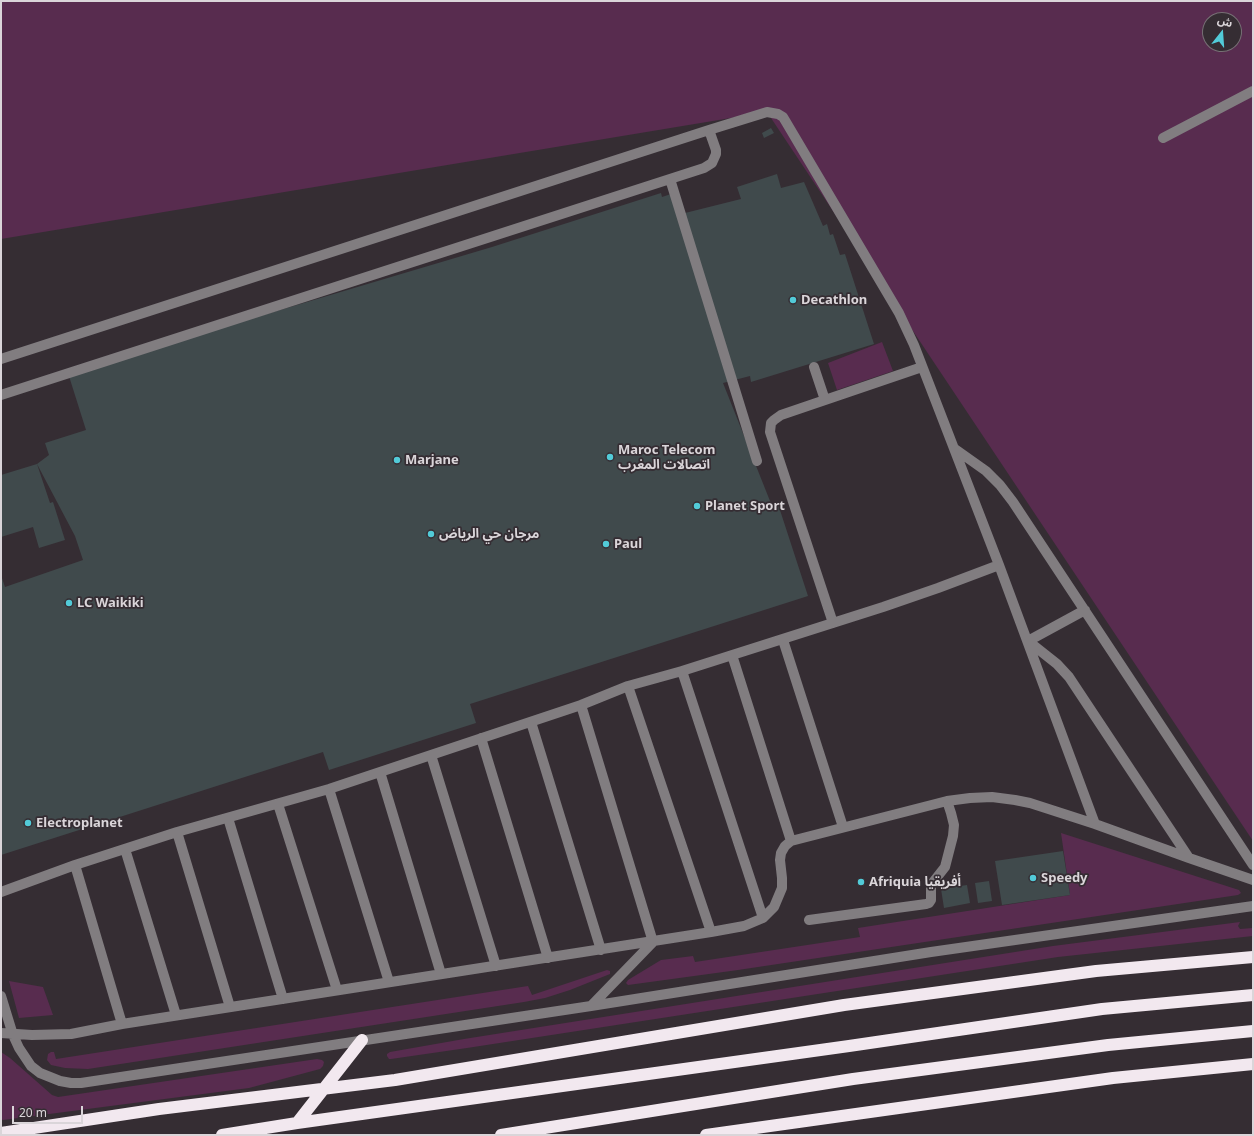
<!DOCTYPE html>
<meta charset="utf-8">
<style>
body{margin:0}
#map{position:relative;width:1254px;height:1136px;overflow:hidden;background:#352d33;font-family:"Noto Sans","Noto Sans Arabic",sans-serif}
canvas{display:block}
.frame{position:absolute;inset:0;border:2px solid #dad5d9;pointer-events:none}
.north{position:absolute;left:1202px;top:12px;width:40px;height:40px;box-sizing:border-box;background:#352d33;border:1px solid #777075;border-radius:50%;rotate:17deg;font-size:11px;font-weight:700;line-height:16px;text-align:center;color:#dad5d9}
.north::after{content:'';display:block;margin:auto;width:14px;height:18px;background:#52cbd8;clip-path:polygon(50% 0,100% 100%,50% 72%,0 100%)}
.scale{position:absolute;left:12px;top:1106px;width:71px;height:18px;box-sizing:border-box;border:2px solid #dad5d9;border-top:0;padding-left:5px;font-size:12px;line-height:14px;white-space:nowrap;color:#dad5d9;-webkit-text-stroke:3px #352d33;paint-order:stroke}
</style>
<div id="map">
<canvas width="1254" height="1136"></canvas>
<div class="frame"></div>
<div class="north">ش</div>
<div class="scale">20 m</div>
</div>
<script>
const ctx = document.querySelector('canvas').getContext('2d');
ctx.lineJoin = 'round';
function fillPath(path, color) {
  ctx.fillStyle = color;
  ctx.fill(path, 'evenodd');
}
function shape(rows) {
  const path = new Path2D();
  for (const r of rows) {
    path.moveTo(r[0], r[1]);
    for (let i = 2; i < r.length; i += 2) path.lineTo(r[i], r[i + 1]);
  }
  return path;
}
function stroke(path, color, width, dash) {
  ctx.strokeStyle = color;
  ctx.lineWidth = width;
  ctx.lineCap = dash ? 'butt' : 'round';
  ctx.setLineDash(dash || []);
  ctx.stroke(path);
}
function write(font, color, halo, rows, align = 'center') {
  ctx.font = font + ' "Noto Sans","Noto Sans Arabic",sans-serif';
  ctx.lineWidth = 3.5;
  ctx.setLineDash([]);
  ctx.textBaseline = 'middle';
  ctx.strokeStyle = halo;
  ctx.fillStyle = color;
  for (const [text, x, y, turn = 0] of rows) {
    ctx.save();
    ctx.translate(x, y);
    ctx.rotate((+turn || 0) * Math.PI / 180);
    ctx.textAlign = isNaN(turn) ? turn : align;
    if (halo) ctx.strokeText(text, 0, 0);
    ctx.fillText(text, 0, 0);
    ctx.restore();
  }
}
const green = shape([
 [1,1,1253,1,1253,841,767,112,1,239],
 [1210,20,1234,20,1234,44,1210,44],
 [882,342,893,371,837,390,828,363],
 [1061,833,1239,890,1241,893,1238,895,738,970,628,985,626,983,628,980,661,960,693,956,695,962,860,937,858,928,1070,895],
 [1240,922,1238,926,1240,929,1253,928,1253,936,1058,957,467,1048,391,1059,389,1059,387,1056,387,1054,390,1052,464,1039,1053,946],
 [607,970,610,971,610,974,570,990,545,998,524,1002,88,1069,65,1068,51,1065,47,1060,48,1054,51,1052,54,1052,56,1059,528,986,532,995],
 [9,981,43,987,53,1015,19,1018],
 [1,1052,10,1058,52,1095,58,1097,317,1059,322,1060,324,1062,323,1066,320,1069,249,1088,3,1120,1,1119]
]);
const building = shape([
 [771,128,774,133,764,138,762,133],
 [777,174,781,188,804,182,823,226,827,224,830,235,833,234,840,255,845,254,874,344,751,382,750,376,723,383,772,506,778,504,808,596,470,704,476,723,329,770,323,752,1,855,1,575,5,587,83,560,75,536,37,464,49,455,45,443,86,430,68,373,492,247,661,193,662,197,674,193,681,214,741,199,737,187],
 [37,464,50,503,53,502,65,540,39,548,33,527,1,537,1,475],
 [1063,851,1070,895,1002,905,995,861],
 [989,881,992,901,978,903,975,883],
 [967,885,970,903,944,908,941,889]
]);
const minor = shape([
 [1163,138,1253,91],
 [670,179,757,461],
 [1,359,709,130,767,112,778,114,783,117,786,122,899,313,914,345,999,565,1095,824],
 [814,367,825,400],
 [1,395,704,168,712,163,716,154,716,150,709,130],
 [955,449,986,471,1000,485,1013,502,1253,865],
 [1085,610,1028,641,1057,664,1069,677,1189,858],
 [833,623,770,432,771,423,774,420,781,415,922,367],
 [783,640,843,827],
 [732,655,791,841],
 [682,671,763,918],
 [628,686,711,932],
 [581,705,653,942,591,1006],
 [531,722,601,950],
 [481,738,548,958],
 [431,755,496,966],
 [380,772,441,974],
 [329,789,389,982],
 [278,804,337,990],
 [228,818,283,999],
 [177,832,230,1007],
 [125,849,176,1015],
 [75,865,122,1024],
 [1,892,75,865,177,832,329,789,581,705,628,686,682,671,883,607,938,588,999,565],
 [809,920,926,904,929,903,931,900,931,886,934,881,945,867,953,836,954,825,951,813,947,801],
 [1,996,13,1035,19,1048,31,1066,40,1073,60,1081,71,1083,81,1083,591,1006,931,952,1253,906],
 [1,1033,32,1035,71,1034,122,1024,711,932,744,926,763,918,774,907,782,888,782,878,780,860,781,853,785,846,791,841,947,801,970,798,992,797,1015,800,1030,803,1095,824,1189,858,1253,880]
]);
const highway = shape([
 [297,1123,362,1040],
 [1,1133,159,1109,395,1080,844,1005,1096,971,1253,957],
 [222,1135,297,1123,849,1046,1102,1009,1253,995],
 [501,1135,853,1079,1108,1045,1253,1031],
 [706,1135,1113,1078,1253,1064]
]);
const markers = [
 [793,300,4,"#52cbd8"],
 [610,457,4,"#52cbd8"],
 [397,460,4,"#52cbd8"],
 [697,506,4,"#52cbd8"],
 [431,534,4,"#52cbd8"],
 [606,544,4,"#52cbd8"],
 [69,603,4,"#52cbd8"],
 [28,823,4,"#52cbd8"],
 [1033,878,4,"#52cbd8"],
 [861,882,4,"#52cbd8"]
];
const poiNames = [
 ["Decathlon",801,300],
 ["Maroc Telecom",618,450],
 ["اتصالات المغرب",618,465],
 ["Marjane",405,460],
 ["Planet Sport",705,506],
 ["مرجان حي الرياض",439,534],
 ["Paul",614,544],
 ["LC Waikiki",77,603],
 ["Electroplanet",36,823],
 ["Speedy",1041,878],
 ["Afriquia أفريقيا",869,882]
];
fillPath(green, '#582c4f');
fillPath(building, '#404a4c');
stroke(minor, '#817d80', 10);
stroke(highway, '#f2e8ef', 12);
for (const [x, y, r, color] of markers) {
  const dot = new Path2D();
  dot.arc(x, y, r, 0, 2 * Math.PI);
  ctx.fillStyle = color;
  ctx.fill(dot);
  stroke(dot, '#352d33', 1.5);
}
write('bold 13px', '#dad5d9', '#352d33', poiNames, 'left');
</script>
